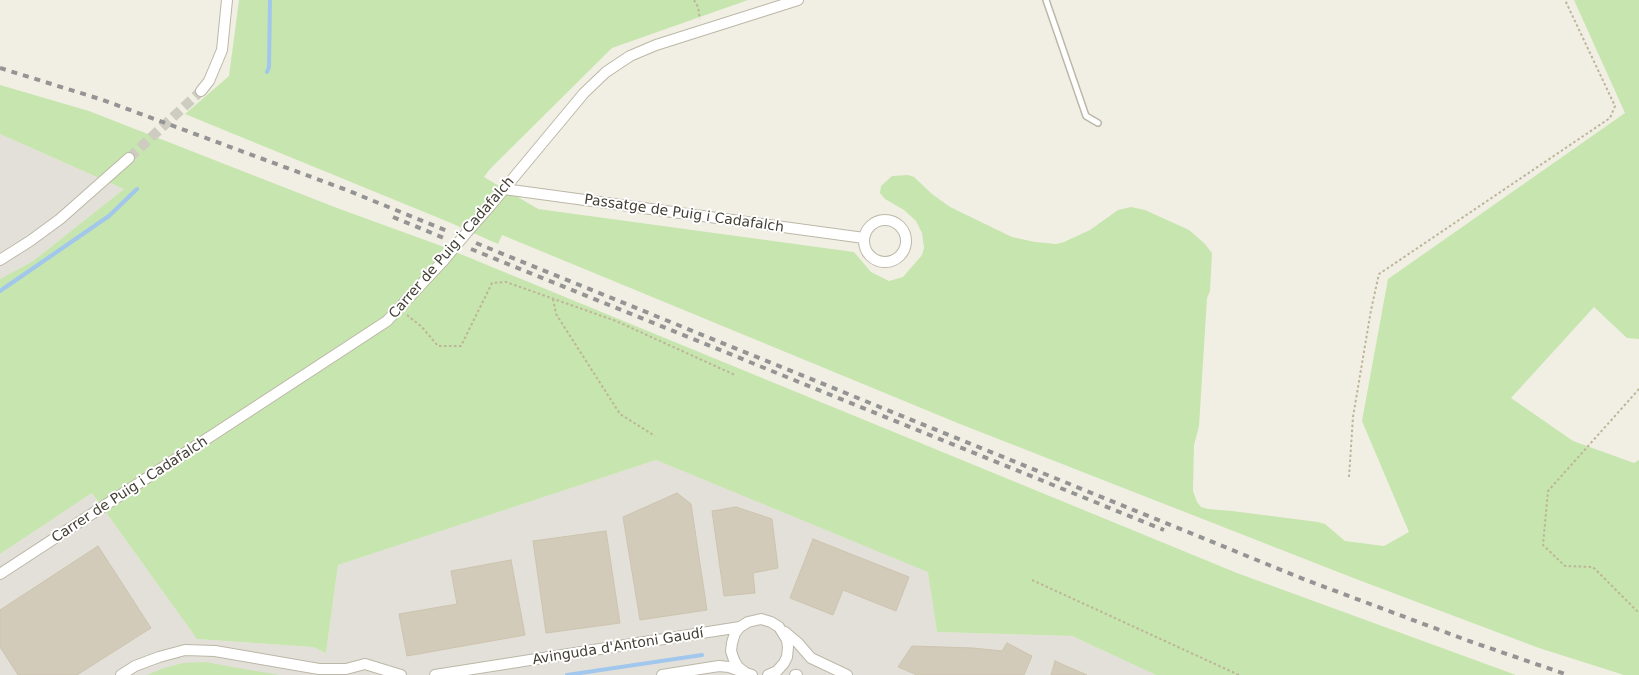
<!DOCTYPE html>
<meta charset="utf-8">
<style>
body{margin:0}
canvas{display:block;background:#f1efe4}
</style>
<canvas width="1639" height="675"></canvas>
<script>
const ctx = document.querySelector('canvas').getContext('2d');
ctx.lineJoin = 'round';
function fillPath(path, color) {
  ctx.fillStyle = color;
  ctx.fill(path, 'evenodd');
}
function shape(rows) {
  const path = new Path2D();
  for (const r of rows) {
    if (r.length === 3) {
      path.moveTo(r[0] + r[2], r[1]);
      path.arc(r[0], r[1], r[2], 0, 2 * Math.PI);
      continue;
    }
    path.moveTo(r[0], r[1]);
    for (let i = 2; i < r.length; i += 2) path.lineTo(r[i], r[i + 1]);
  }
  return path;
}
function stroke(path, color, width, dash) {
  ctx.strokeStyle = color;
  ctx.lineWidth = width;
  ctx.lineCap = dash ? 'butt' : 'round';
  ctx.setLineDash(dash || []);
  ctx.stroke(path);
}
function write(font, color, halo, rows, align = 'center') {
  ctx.font = font + ' "DejaVu Sans",sans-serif';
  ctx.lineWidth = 4;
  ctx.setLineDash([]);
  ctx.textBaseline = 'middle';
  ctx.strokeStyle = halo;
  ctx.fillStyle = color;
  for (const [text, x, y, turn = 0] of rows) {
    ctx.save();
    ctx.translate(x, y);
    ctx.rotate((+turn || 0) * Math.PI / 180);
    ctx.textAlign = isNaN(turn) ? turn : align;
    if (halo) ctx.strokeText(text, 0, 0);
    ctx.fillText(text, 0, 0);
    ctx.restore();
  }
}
const industrial = shape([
 [0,134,124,189,33,261,0,279],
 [656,460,929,572,937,632,1072,636,1156,675,0,675,0,554,92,493,197,639,313,647,326,653,338,565]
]);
const green = shape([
 [239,0,748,0,612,48,490,169,484,177,538,209,854,252,871,272,889,281,903,277,922,255,924,248,922,233,916,221,904,210,885,199,880,193,881,186,892,176,908,175,914,177,932,194,950,207,1012,237,1035,242,1056,244,1064,242,1090,230,1118,210,1131,207,1145,210,1189,230,1204,243,1212,253,1210,291,1207,298,1199,426,1194,445,1193,491,1197,502,1201,507,1208,509,1232,511,1318,522,1325,524,1345,541,1384,546,1409,532,1362,421,1388,279,1625,113,1574,0,1639,0,1639,339,1627,338,1594,307,1511,398,1573,441,1634,463,1639,460,1639,675,1624,675,1539,648,1356,579,960,424,502,235,498,244,451,223,185,114,229,76],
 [0,85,89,111,337,208,436,244,1237,573,1516,675,1156,675,1072,636,937,632,928,572,656,460,338,565,326,653,313,647,197,639,92,493,0,554,0,279,33,261,124,189,0,134],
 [206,662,232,667,280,675,147,675,164,668,183,663]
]);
const stream = shape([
 [267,72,269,67,270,0],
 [0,291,109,216,137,189],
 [567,675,702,655]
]);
const building = shape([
 [677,493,691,504,707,610,640,620,623,517,677,493],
 [736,507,772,519,778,568,753,573,755,593,724,596,712,511,736,507],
 [606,531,620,623,546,633,533,541,606,531],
 [813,539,909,577,896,611,843,590,833,615,790,598,813,539],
 [98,546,151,628,77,675,18,675,0,647,0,610,98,546],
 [511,560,525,635,407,656,399,614,457,604,451,571,511,560],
 [1007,643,1032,656,1024,675,917,675,898,667,912,646,973,648,1002,651,1007,643],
 [1055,661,1087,675,1051,675,1055,661]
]);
const streetTunnel = shape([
 [129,158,201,91]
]);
const path = shape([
 [694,0,698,7,700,19],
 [553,299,556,314,620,414,655,436],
 [407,315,422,327,438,346,461,346,492,283,506,282,616,321,735,375],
 [1639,389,1548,491,1543,545,1565,566,1593,567,1639,613],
 [1349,477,1353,417,1371,310,1379,274,1610,118,1615,106,1565,0],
 [1032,580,1239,675]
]);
const lane = shape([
 [1046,0,1086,116,1098,123]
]);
const street = shape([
 [201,91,209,81,222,50,227,0],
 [504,189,864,238],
 [885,241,21],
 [468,231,490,206,584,93,606,72,630,56,656,45,798,0],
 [0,260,30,241,60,219,129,158],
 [0,574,387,321,444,260],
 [785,632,798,643,811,658,847,675],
 [121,675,135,666,159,657,185,650,215,651,319,669,346,669,365,664,401,675],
 [435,675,740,627],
 [662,675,719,666,729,667,743,672],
 [752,675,746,673,738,667,734,660,731,651,732,643,735,633,740,627,748,622,761,619,771,622,779,627,787,640,788,647,787,657,784,663,777,671,768,675],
 [795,675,797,675]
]);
const rail = shape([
 [0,68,103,100,344,189,450,232],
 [393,217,444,238],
 [476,243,1306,580,1469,641,1568,675],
 [471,249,1164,530]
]);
const streetBridge = shape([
 [444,260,468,231]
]);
const streetNames = [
 ["Passatge de Puig i Cadafalch",684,214,8],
 ["Carrer de Puig i Cadafalch",452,248,-49],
 ["Carrer de Puig i Cadafalch",130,490,-33],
 ["Avinguda d'Antoni Gaudí",618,647,-9]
];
fillPath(industrial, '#e3e0d9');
fillPath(green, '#c7e5ae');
stroke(stream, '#a1c7ed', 4);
fillPath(building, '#d3cbba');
stroke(building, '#cdc4ae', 1);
stroke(streetTunnel, '#ceccc1', 10, [10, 5]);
stroke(lane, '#bcb7a7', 8);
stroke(street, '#bcb7a7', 12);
stroke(path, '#beb499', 2, [2.5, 2.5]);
stroke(lane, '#fff', 5);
stroke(street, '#fff', 10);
stroke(rail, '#949494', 4, [6, 6]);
stroke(streetBridge, '#bcb7a7', 12, []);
stroke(streetBridge, '#fff', 10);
write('14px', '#433f34', '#fff', streetNames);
</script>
